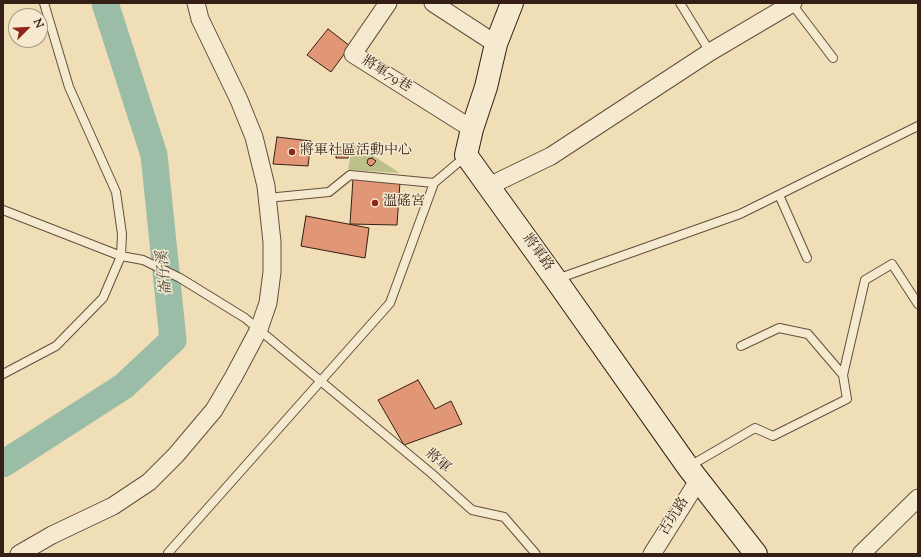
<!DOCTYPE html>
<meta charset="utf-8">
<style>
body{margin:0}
#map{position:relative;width:921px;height:557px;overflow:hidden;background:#f0dfb6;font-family:"Sorts Mill Goudy",serif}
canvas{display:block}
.frame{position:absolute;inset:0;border:4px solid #341e15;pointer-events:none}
.north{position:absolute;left:8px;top:8px;width:40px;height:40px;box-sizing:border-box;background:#f5ead0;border:1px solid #a89885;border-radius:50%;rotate:66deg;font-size:11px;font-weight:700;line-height:16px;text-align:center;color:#341e15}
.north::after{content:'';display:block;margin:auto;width:14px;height:18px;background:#8f2418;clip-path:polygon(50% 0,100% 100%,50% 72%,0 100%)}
</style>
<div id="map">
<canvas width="921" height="557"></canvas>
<div class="frame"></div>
<div class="north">N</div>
</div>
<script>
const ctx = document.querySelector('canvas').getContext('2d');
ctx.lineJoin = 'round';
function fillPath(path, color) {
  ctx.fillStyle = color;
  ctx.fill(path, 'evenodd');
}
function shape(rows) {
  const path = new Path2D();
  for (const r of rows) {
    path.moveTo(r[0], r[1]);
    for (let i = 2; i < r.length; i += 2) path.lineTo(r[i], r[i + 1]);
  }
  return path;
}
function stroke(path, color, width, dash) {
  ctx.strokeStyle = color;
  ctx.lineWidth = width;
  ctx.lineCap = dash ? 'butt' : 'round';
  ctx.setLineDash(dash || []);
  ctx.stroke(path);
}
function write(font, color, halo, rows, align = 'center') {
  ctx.font = font + ' "Sorts Mill Goudy","Noto Serif TC",serif';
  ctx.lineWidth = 3;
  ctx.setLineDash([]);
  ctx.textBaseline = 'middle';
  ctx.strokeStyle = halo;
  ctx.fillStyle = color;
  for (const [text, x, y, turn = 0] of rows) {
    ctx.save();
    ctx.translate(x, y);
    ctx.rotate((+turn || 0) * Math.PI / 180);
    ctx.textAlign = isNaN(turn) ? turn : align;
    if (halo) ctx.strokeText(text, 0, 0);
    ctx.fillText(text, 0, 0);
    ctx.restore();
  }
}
const green = shape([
 [353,143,400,173,348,170]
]);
const river = shape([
 [3,464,124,386,173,340,154,155,105,3]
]);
const building = shape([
 [328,29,350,46,331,72,307,55,328,29],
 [277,137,311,141,308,166,273,164,277,137],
 [337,146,350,147,348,158,336,158,337,146],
 [372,158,376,161,373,165,370,166,367,163,368,159,372,158],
 [353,179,400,182,397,225,350,224,353,179],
 [306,216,369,228,365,258,301,246,306,216],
 [418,380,435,409,451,401,462,424,404,445,378,400,418,380]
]);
const lane = shape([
 [680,3,710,52],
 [792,4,833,58],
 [779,195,807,258],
 [267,198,329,192,350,175,434,183],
 [3,210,121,256,143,260,180,278,245,318,431,473,472,510,504,517,536,554],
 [557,279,740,214,918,126],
 [741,346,779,328,808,334,843,375],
 [3,374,56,346,103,298,121,256,122,234,116,192,69,87,44,3],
 [688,467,755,428,773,436,847,399,843,375,865,280,892,264,918,304],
 [170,554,168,553,390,303,434,183,466,156]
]);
const street = shape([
 [388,3,353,54,472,129],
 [433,3,496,44],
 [489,186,551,156,710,52,793,3],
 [19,554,52,535,113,506,149,482,176,455,214,410,234,376,259,329,268,303,272,272,272,242,266,186,254,137,239,100,200,19,196,3],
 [652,554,698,481],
 [861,554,918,498]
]);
const secondary = shape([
 [512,3,496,44,486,87,472,129,466,155,556,280,688,467,756,554]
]);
const markers = [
 [292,152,4,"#8f2418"],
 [375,203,4,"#8f2418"]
];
const streetNames = [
 ["將軍79巷",386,75,32],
 ["將軍路",537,253,54],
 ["將軍",437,462,41],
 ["古坑路",675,517,-58]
];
const poiNames = [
 ["將軍社區活動中心",300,152],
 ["溫磘宮",383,203]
];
const waterNames = [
 ["崙仔溪",166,273,-96]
];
fillPath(green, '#bec08b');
stroke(river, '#9bbda8', 27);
fillPath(building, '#e19776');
stroke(building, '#341e15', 1);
stroke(lane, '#634e3d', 10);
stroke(street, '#634e3d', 19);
stroke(secondary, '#341e15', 24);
stroke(lane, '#f5ead0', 8);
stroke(street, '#f5ead0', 17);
stroke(secondary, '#f5ead0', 22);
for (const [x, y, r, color] of markers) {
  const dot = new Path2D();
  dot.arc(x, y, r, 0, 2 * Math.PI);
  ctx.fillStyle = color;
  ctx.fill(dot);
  stroke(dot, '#f5ead0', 1.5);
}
write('14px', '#341e15', '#f5ead0', streetNames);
write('14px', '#341e15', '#f5ead0', poiNames, 'left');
write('italic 15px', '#534e41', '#f5ead0', waterNames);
</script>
